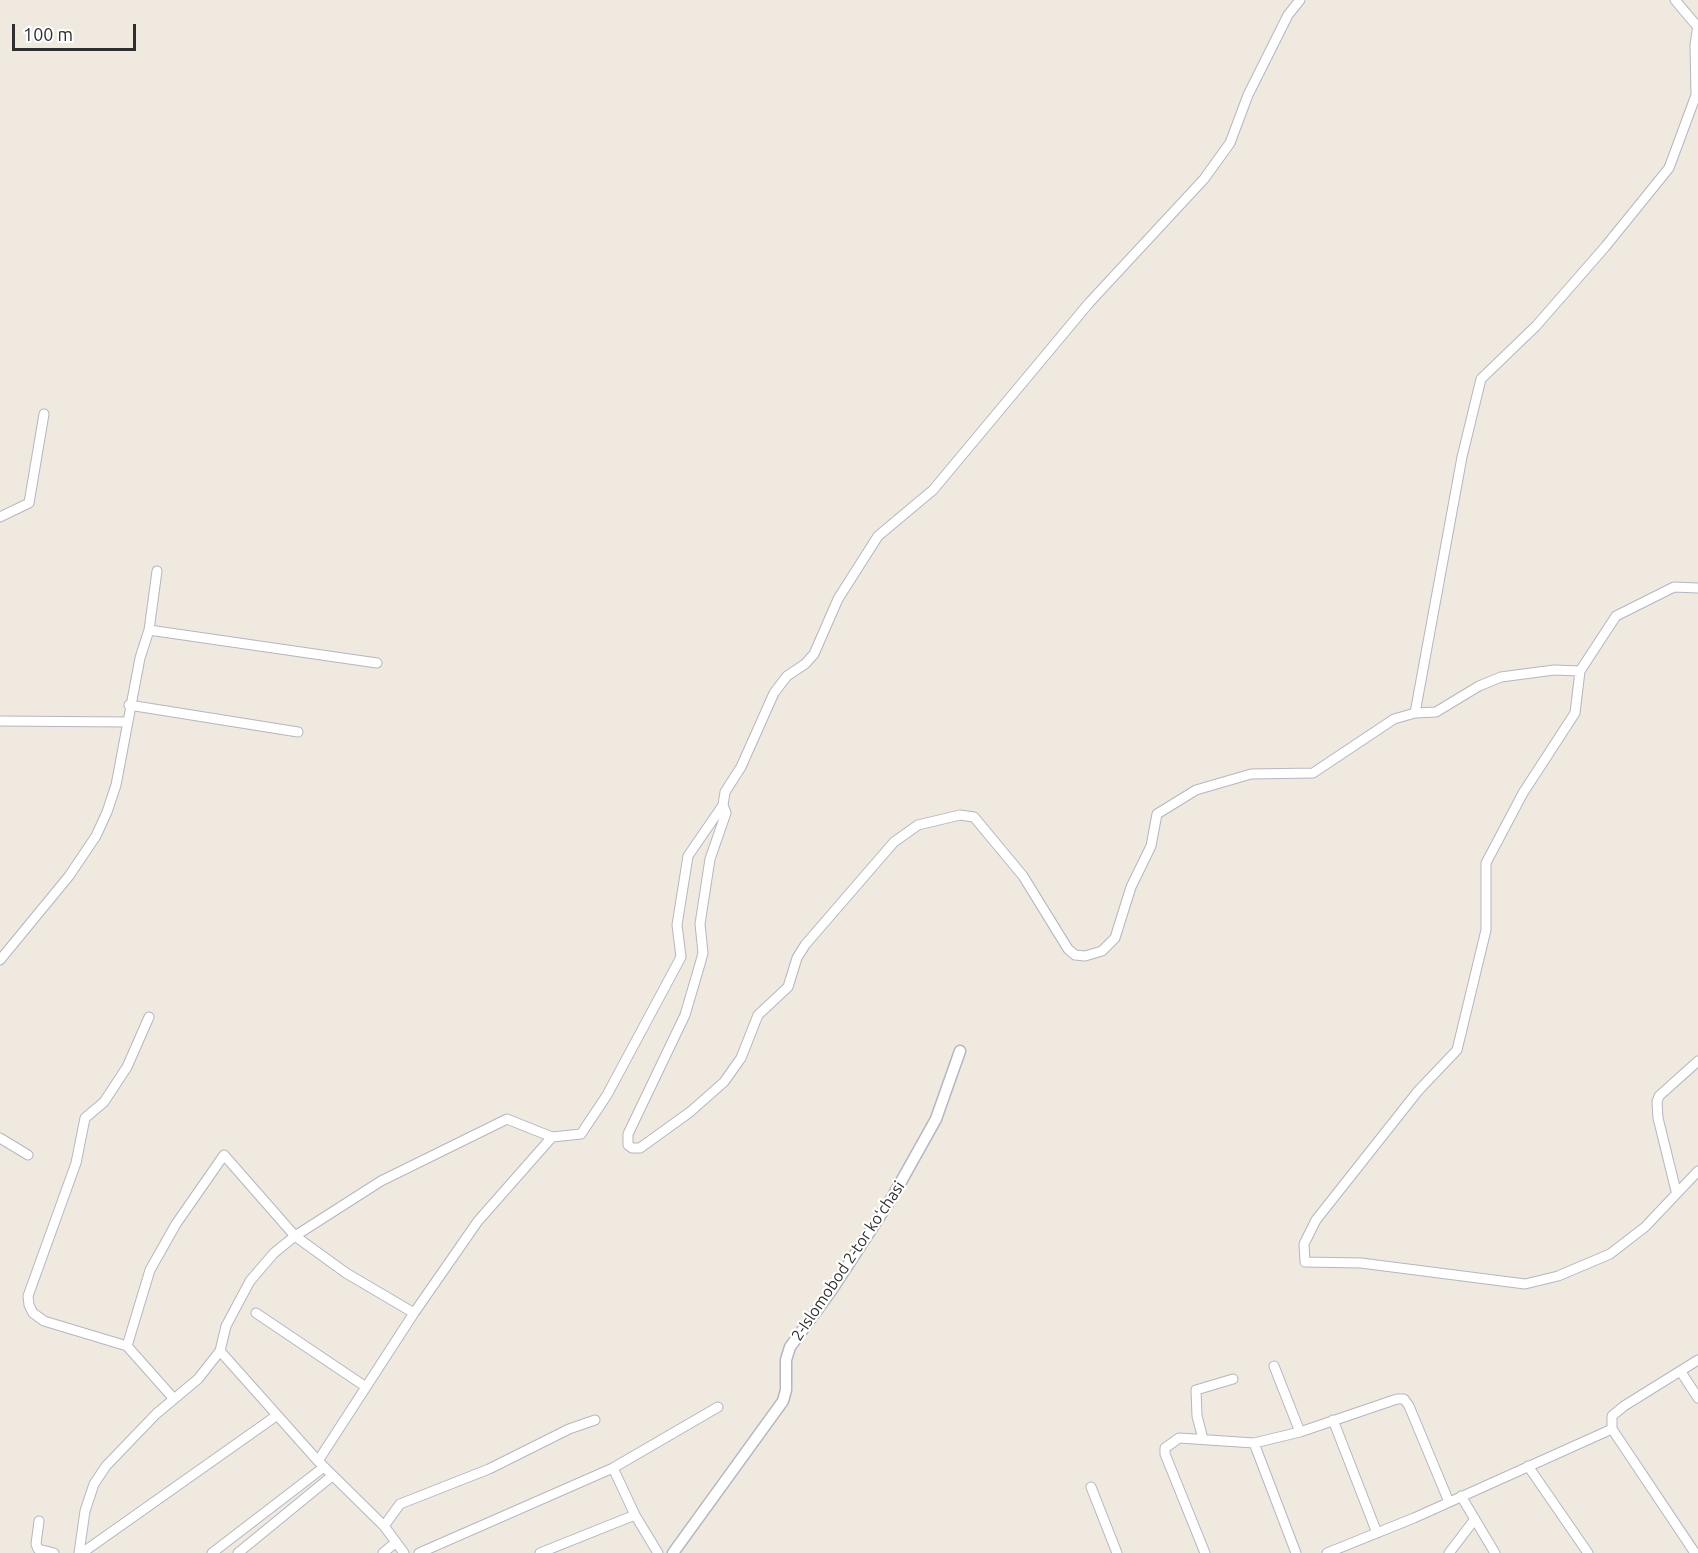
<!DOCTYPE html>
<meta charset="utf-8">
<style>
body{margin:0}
#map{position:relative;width:1698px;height:1553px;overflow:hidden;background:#efe9e0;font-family:Ubuntu,sans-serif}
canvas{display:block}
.scale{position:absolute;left:12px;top:24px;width:124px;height:27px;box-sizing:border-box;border:3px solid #2e2e2e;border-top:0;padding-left:8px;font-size:18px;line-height:21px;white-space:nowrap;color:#2e2e2e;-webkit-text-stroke:4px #fff;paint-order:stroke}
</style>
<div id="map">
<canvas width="1698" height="1553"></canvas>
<div class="scale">100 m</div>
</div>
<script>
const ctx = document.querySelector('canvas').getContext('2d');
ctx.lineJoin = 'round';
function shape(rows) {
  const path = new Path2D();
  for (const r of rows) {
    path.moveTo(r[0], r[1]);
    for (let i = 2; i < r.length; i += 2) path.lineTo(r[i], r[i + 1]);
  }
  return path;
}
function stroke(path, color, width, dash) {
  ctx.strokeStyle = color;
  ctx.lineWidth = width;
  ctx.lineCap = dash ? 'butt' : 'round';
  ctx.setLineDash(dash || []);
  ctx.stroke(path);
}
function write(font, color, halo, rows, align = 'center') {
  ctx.font = font + ' Ubuntu,sans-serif';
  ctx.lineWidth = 4.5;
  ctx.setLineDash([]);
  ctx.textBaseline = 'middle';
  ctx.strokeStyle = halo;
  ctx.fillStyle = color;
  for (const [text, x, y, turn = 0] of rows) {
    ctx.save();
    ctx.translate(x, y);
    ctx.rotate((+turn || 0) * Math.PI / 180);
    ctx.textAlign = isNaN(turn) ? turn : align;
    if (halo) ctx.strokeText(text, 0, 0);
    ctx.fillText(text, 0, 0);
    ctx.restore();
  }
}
const minor = shape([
 [1300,0,1288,15,1248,95,1230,143,1204,179,1089,303,933,490,878,536,838,599,814,654,805,664,787,676,774,693,741,767,725,792,723,805,726,813,710,859,700,924,703,953,700,964,685,1015,628,1134,628,1145,632,1148,640,1148,690,1112,724,1082,741,1058,758,1015,788,987,797,958,805,945,894,842,918,825,960,815,974,817,1023,876,1068,949,1075,955,1085,956,1102,951,1115,938,1131,887,1151,846,1157,814,1196,790,1251,774,1313,773,1394,719,1415,713,1436,712,1479,686,1501,677,1554,670,1580,671],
 [1675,0,1697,26],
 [0,517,29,503,44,414],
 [1698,588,1674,587,1616,616,1580,671,1575,713,1523,793,1486,863,1486,930,1457,1050,1418,1091,1316,1220,1304,1244,1305,1262,1361,1263,1525,1284,1558,1276,1610,1254,1645,1227,1698,1171],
 [149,630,377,663],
 [129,705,298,732],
 [1415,713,1462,457,1481,379,1536,326,1605,247,1669,168,1696,95,1695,45,1698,25],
 [0,721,126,722],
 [0,960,69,876,96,836,107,812,116,785,140,658,149,630,157,571],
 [149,1017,127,1067,104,1102,85,1118,76,1163,28,1296,29,1305,33,1313,44,1321,127,1346,174,1399],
 [0,1138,28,1155],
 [1676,1191,1658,1118,1657,1102,1659,1096,1698,1061],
 [256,1313,366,1387],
 [127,1346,150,1270,176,1224,224,1155,295,1236,346,1273,414,1313,478,1221,552,1137],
 [220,1351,318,1461,384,1526,404,1553],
 [1274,1366,1300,1432],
 [1681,1372,1698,1398],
 [1333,1420,1377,1533],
 [1612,1429,1695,1553],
 [1203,1439,1197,1416,1196,1390,1233,1379],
 [318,1461,414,1313],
 [1528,1466,1588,1553],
 [613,1468,635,1515,658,1553],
 [1091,1487,1117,1553],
 [1461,1496,1495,1553],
 [39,1521,36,1544,38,1549,54,1553],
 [384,1526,400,1504,489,1469,569,1429,595,1420],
 [79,1553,85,1511,94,1484,106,1466,156,1414,198,1379,220,1351,226,1326,250,1281,274,1253,295,1236,381,1181,507,1119,552,1137,581,1134,607,1095,681,957,677,925,688,856,723,805],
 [82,1553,276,1416],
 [212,1553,324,1467],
 [238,1553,332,1476],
 [383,1553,395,1543],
 [419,1553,613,1468,718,1407],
 [540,1553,635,1515],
 [1205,1553,1165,1454,1165,1448,1179,1438,1254,1443],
 [1296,1553,1254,1443,1300,1432,1397,1399,1404,1399,1409,1406,1449,1502],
 [1327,1553,1414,1518,1612,1429,1612,1416,1624,1406,1698,1360],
 [1449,1553,1475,1519]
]);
const tertiary = shape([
 [673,1553,783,1401,786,1390,786,1360,790,1347,831,1291,893,1196,936,1119,960,1051]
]);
const streetNames = [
 ["2-Islomobod 2-tor koʻchasi",848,1261,-56]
];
stroke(minor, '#b4b6c1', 11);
stroke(tertiary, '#b4b6c1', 13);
stroke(minor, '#fff', 9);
stroke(tertiary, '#fff', 10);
write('16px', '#2e2e2e', '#fff', streetNames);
</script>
